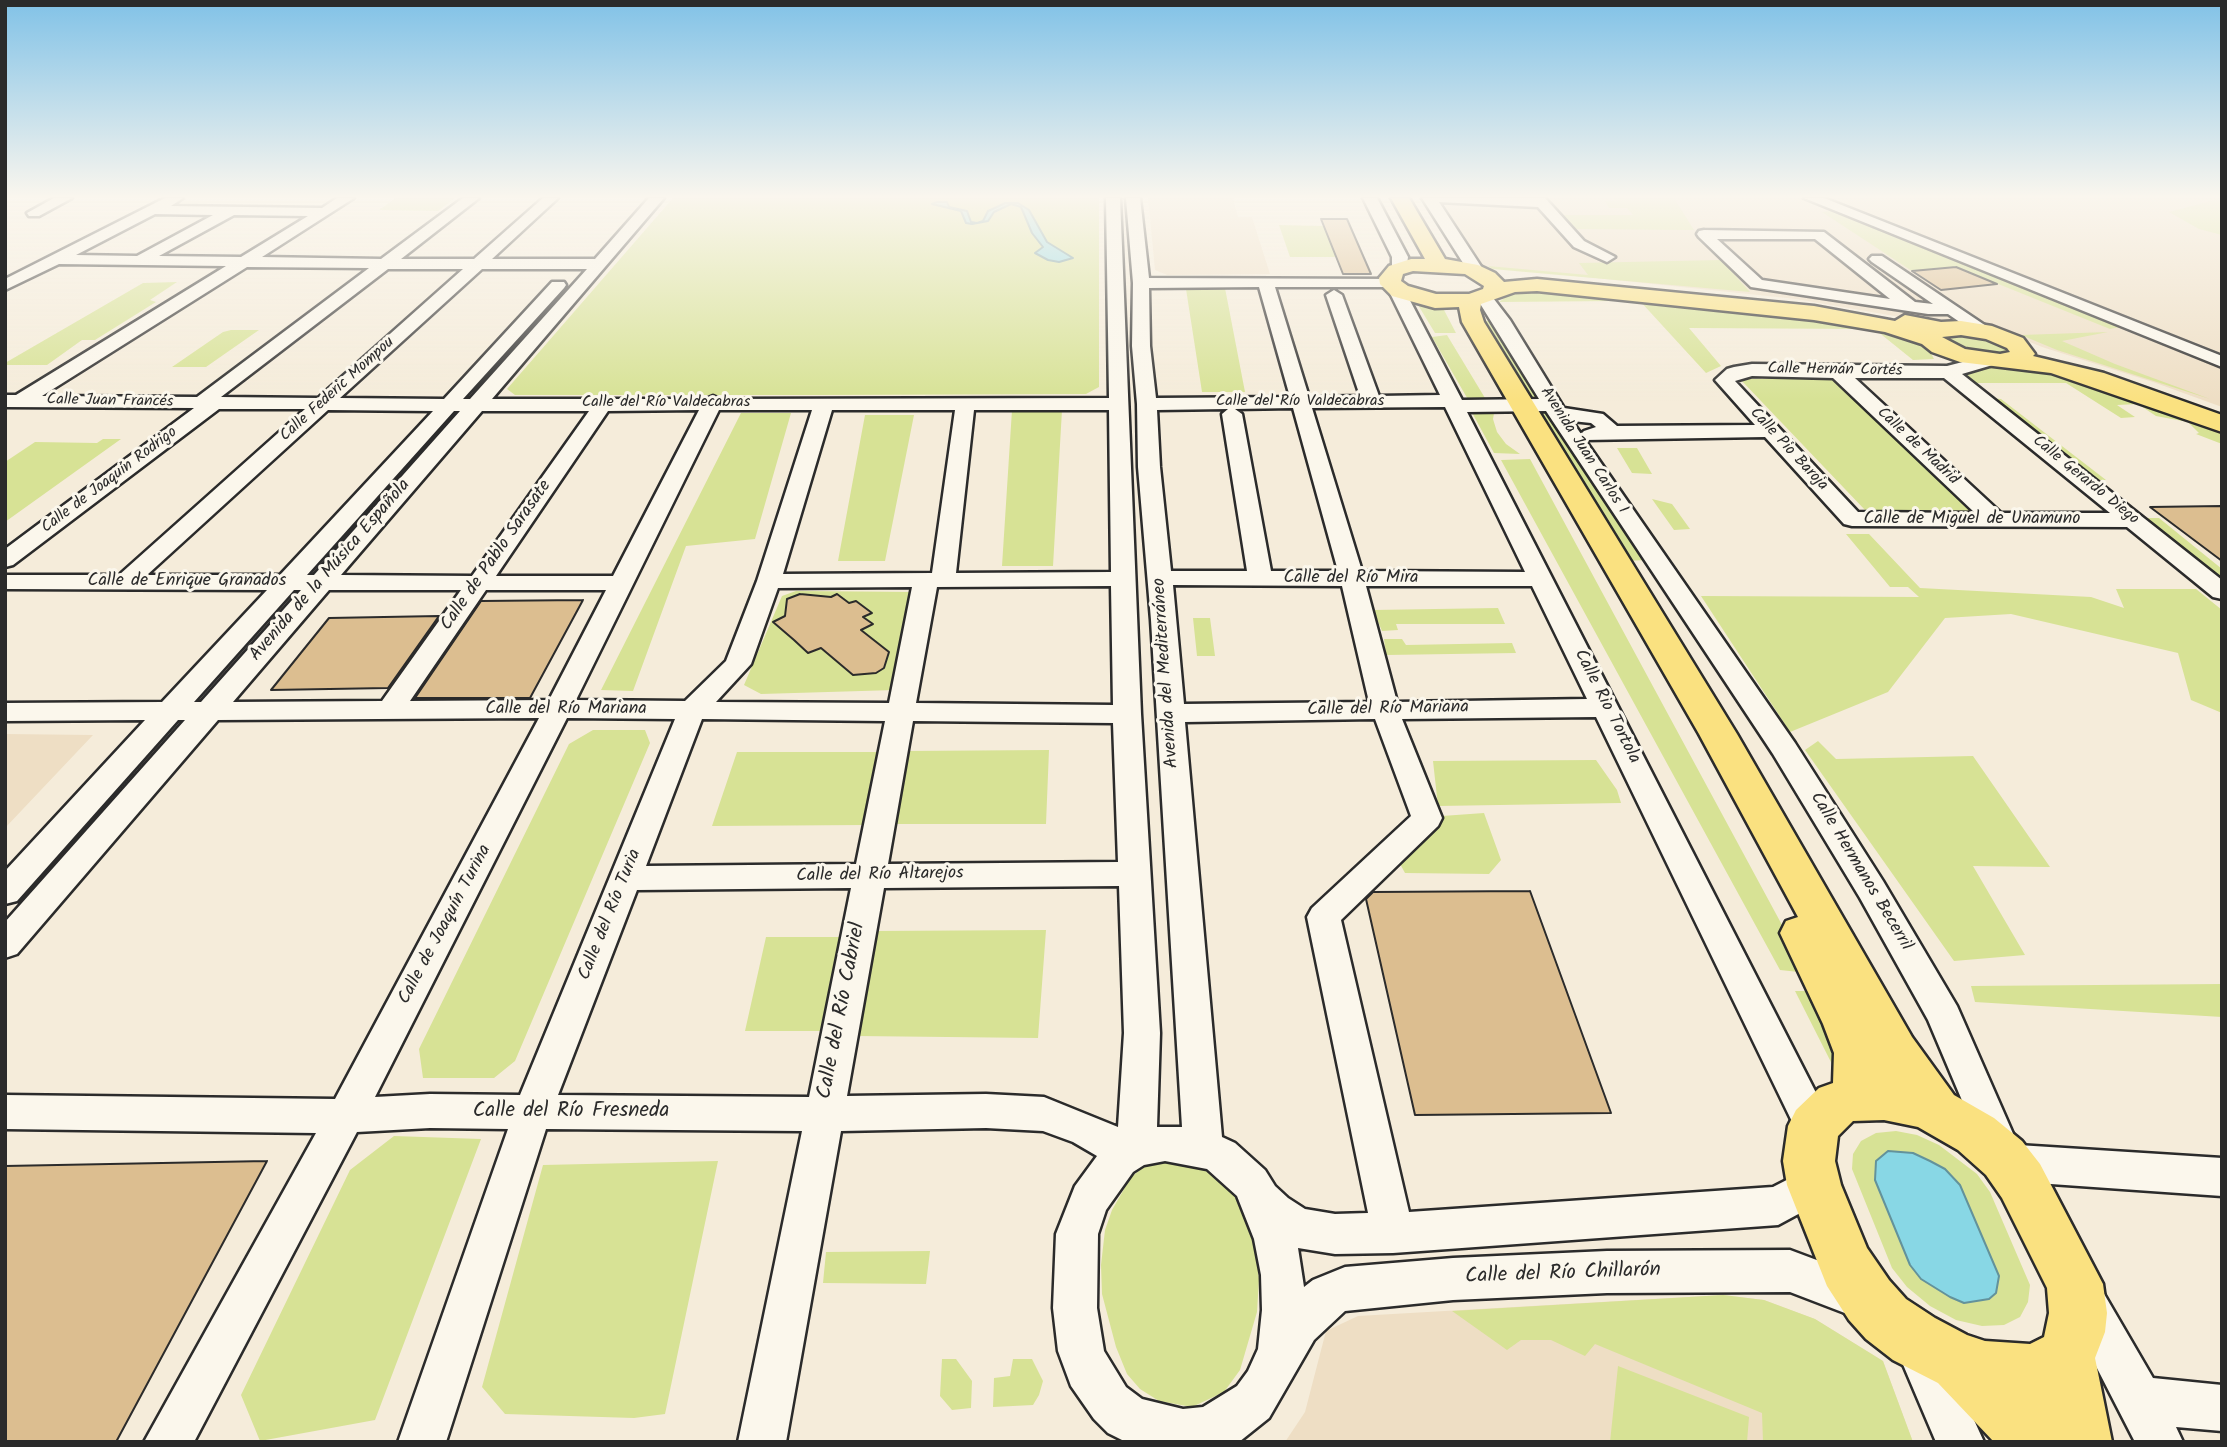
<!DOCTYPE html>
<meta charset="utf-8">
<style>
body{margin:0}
#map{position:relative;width:2227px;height:1447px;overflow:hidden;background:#f5ecda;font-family:Kalam,sans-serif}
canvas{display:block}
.frame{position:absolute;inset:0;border:7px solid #2b2b2b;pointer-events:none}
</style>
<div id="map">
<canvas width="2227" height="1447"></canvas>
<div class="frame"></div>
</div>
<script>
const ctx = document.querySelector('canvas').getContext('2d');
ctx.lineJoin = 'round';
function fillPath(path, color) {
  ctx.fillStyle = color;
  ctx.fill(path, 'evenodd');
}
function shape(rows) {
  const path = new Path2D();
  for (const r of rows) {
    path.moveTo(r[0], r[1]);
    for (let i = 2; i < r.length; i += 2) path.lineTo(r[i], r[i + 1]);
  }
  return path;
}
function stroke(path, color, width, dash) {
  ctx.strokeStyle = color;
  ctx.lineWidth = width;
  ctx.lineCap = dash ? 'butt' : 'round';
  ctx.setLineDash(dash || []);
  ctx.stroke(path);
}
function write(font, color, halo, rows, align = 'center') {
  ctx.font = font + ' Kalam,sans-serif';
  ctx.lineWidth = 6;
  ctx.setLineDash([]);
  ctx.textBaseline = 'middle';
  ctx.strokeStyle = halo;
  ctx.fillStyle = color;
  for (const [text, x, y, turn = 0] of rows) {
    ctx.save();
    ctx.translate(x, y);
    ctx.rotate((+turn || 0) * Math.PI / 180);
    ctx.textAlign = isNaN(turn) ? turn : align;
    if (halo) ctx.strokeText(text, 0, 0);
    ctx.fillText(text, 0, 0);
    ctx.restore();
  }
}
const built = shape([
 [1148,198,1233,198,1238,217,1252,217,1270,274,1167,275,1155,270],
 [1440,198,2222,198,2222,407,2153,382,2042,347,2001,330,1955,322,1929,322,1796,299,1480,266],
 [5,734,93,735,5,828],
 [1723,1295,1764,1300,1815,1319,1883,1361,1913,1442,1285,1442,1305,1412,1326,1331,1358,1316]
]);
const green = shape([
 [396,198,455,198,438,211,379,210],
 [673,198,1099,198,1099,387,1086,394,819,395,515,395,507,389],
 [1614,198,1674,198,1694,230,1569,229,1560,215,1633,215,1627,208,1609,208,1605,201,1616,201],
 [2222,198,2222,235,2199,229,2169,212],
 [1832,211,2120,327,2110,329,1956,267,1912,271,1822,212],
 [1279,225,1324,226,1336,257,1290,257],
 [1721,260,1750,292,1492,269,1488,266,1588,275,1579,263],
 [177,282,150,300,156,302,95,340,82,340,47,365,5,365,5,363,143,283],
 [1225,288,1245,392,1202,392,1186,289],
 [1531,290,1615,297,1619,301,1499,302,1512,292],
 [1415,300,1444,310,1456,333,1435,333],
 [1639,300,1750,311,1865,326,1867,329,1689,328,1721,366,1706,373],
 [1480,321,1493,321,1545,400,1529,400],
 [231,330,259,330,206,367,172,367,223,332],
 [1889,330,1928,347,1934,359,1913,360,1877,331],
 [1974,332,2010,349,2009,352,1996,355,1964,350,1945,339,1945,336],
 [2108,332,2062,341,2115,364,2210,399,2057,350,2021,335],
 [1447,335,1488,403,1470,403,1432,337],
 [2012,366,2046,371,2222,431,2222,444,2196,434,2199,433,2188,422,2156,416,2138,404,2117,405,2135,417,2121,418,2066,383,1968,383,1956,373,1977,368],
 [1836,378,1977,511,1865,510,1740,379],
 [1986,398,2001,399,2106,480,2088,480],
 [1548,406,1646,560,1627,561,1528,407],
 [1469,407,1495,408,1493,419,1497,432,1506,444,1520,454,1494,453],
 [1012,410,1062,410,1053,566,1002,566],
 [741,413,791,413,755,539,686,546,633,691,601,690],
 [865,415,914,415,885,561,838,561],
 [103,439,121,439,5,522,5,462,35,442,97,443],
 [1617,448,1637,448,1652,474,1632,473],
 [1530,459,1808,973,1780,970,1501,460],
 [1652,499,1672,504,1690,529,1674,530],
 [2138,518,2159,518,2222,569,2222,586],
 [1846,534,1869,534,1920,588,2091,597,2124,608,2116,589,2196,589,2222,610,2222,713,2191,700,2178,653,2011,614,1945,618,1888,692,1790,732,1701,596,1919,597,1908,587,1890,587],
 [796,591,915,592,895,690,761,694,744,685,782,596],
 [1498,608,1505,624,1396,624,1398,630,1382,631,1373,610],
 [1193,618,1210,618,1215,656,1197,656],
 [1384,639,1402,639,1406,645,1512,643,1516,653,1386,655],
 [593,730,645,730,650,743,515,1061,494,1078,423,1078,419,1049,569,744],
 [1818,741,1836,759,1973,756,2050,867,1973,866,2025,955,1954,961,1805,750],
 [1049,750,1046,824,893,824,906,751],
 [737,752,879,752,864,825,712,826],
 [1596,760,1617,790,1621,803,1438,806,1433,761],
 [1484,813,1501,860,1489,874,1405,873,1399,862,1442,816],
 [1046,930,1038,1038,857,1036,876,931],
 [766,937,841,937,820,1031,745,1031],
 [2222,984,2222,1017,1975,1002,1971,986],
 [1795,991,1817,991,1841,1036,1836,1072],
 [1896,1131,1917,1135,1939,1145,1977,1174,1990,1192,2030,1285,2028,1302,2020,1317,2004,1325,1982,1326,1956,1320,1930,1306,1907,1287,1892,1268,1852,1169,1853,1154,1861,1141,1876,1133],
 [394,1136,481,1139,375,1420,260,1441,241,1395,350,1170],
 [1163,1157,1204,1165,1227,1184,1238,1200,1255,1241,1259,1279,1257,1312,1240,1370,1224,1392,1192,1407,1159,1401,1140,1389,1127,1374,1116,1347,1102,1294,1101,1265,1105,1230,1112,1210,1131,1177,1152,1161],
 [718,1161,665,1414,634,1418,505,1414,482,1387,543,1165],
 [930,1251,926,1284,823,1283,826,1252],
 [1723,1295,1764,1300,1815,1319,1883,1361,1913,1442,1763,1442,1762,1413,1595,1344,1585,1356,1551,1340,1521,1340,1507,1350,1452,1311],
 [942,1359,956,1359,972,1381,971,1408,952,1410,940,1396],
 [1013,1359,1032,1359,1043,1381,1039,1395,1033,1405,993,1407,994,1378,1010,1376],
 [1618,1366,1749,1417,1747,1442,1610,1442]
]);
const water = shape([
 [937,202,947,202,949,207,967,211,971,222,977,223,983,221,988,211,997,207,1005,203,1018,203,1029,210,1047,242,1073,258,1059,262,1048,260,1035,253,1043,247,1032,233,1021,207,1011,204,994,212,988,221,972,224,966,223,961,211,932,204,937,202],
 [1888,1151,1913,1153,1930,1161,1945,1169,1960,1185,1999,1276,1996,1293,1989,1299,1964,1303,1950,1297,1921,1279,1910,1265,1875,1180,1876,1161,1888,1151]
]);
const building = shape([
 [1321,219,1347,219,1371,274,1343,274,1321,219],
 [1956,267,1997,284,1941,290,1912,271,1956,267],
 [2222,506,2222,561,2150,507,2222,506],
 [800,594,831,597,837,594,849,603,856,601,872,613,863,617,873,624,861,630,889,652,884,668,876,673,853,675,821,648,808,653,794,640,773,622,785,616,787,599,800,594],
 [583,600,530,698,415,698,481,601,583,600],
 [439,616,388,688,271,690,329,618,439,616],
 [1530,891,1611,1113,1415,1115,1366,899,1373,892,1530,891],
 [267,1161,116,1442,5,1442,5,1166,267,1161]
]);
const minor = shape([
 [54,198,72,198,39,216,29,216,27,213,54,198],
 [165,198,183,198,171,206,322,208,337,198,354,198,262,257,381,259,463,198,479,198,401,259,474,259,543,198,558,198,492,259,595,259,649,198,664,198,492,399,706,399,713,396,720,399,1109,398,1106,198,1120,198,1141,714,1160,1033,1157,1127,1182,1127,1151,620,1138,467,1137,404,1132,346,1133,283,1126,198,1140,198,1149,278,1396,279,1396,284,1404,289,1462,400,1539,399,1476,297,1484,292,1490,294,1510,320,1564,408,1603,414,1617,426,1755,425,1715,380,1727,369,1734,367,1752,364,1947,366,1990,355,1996,356,1999,360,1996,364,1962,374,2222,580,2222,599,2213,597,2127,527,1852,526,1844,524,1765,437,1585,440,1795,743,1883,881,1957,1006,2018,1145,2222,1158,2222,1196,2008,1181,1994,1176,1928,1020,1860,898,1773,754,1546,411,1467,412,1833,1126,1828,1138,1814,1143,1800,1138,1596,717,1402,719,1442,818,1438,826,1341,920,1409,1212,1773,1187,1814,1166,1828,1172,1834,1185,1828,1198,1778,1225,1393,1253,1335,1254,1298,1248,1304,1287,1313,1280,1345,1267,1453,1258,1607,1251,1790,1250,1878,1283,1885,1298,1878,1313,1863,1320,1790,1292,1607,1293,1453,1300,1345,1311,1314,1340,1269,1418,1239,1442,1126,1442,1108,1433,1094,1419,1071,1386,1058,1351,1053,1308,1056,1234,1075,1186,1097,1156,1073,1142,1043,1131,986,1128,841,1131,786,1442,738,1442,802,1131,546,1129,446,1442,398,1442,508,1129,430,1128,357,1132,194,1442,144,1442,316,1133,5,1129,5,1095,335,1099,539,718,218,720,17,954,5,958,5,922,185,720,178,720,17,901,5,904,5,871,145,720,5,721,5,703,162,702,267,590,5,589,5,575,119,575,305,409,219,409,13,565,5,567,5,549,194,408,5,407,5,395,16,395,226,266,59,264,5,290,5,279,165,198],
 [155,214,213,215,137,256,76,255,155,214],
 [234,215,308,216,241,257,159,256,234,215],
 [247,267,369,268,197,397,42,396,247,267],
 [388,269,463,269,318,398,221,397,388,269],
 [482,269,587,269,470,399,463,399,564,288,566,285,564,282,552,282,444,399,340,398,482,269],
 [1259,287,1290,397,1156,398,1150,346,1149,288,1259,287],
 [1275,287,1389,287,1388,289,1440,395,1379,396,1342,295,1334,290,1326,295,1360,396,1309,397,1275,287],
 [1752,376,1833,378,1975,513,1858,512,1735,381,1752,376],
 [1855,378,1944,378,2110,513,2001,513,1855,378],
 [1445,407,1525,572,1362,571,1312,408,1445,407],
 [1293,408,1338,571,1271,571,1242,414,1235,409,1293,408],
 [1228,409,1222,414,1247,571,1171,571,1160,467,1157,410,1228,409],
 [328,410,433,411,280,575,147,575,328,410],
 [699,410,613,576,496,576,608,411,699,410],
 [719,410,812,410,757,581,726,661,685,701,576,700,719,410],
 [832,410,955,410,932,573,783,574,832,410],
 [974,410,1109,410,1111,572,956,573,974,410],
 [454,411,460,411,314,575,307,575,454,411],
 [482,411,589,411,472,576,341,575,482,411],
 [1572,421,1591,423,1596,427,1584,431,1581,434,1572,421],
 [1173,585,1342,586,1369,702,1184,704,1173,585],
 [1111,586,1113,705,916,703,937,587,1111,586],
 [1366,586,1532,586,1587,699,1397,702,1366,586],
 [912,587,889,703,716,702,751,664,778,588,912,587],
 [294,590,301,590,201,702,194,702,294,590],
 [329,590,461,590,382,701,233,702,329,590],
 [486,590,606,590,549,700,410,701,486,590],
 [567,718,675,719,520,1095,430,1094,375,1097,567,718],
 [702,719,885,721,856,864,646,866,702,719],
 [1375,719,1411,816,1312,908,1307,917,1368,1213,1335,1214,1305,1209,1288,1198,1275,1186,1265,1170,1235,1143,1222,1137,1185,722,1375,719],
 [913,721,1113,723,1118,862,888,864,913,721],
 [1119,886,1124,1033,1118,1127,1044,1097,986,1094,847,1096,884,888,1119,886],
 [851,888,809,1097,558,1095,637,890,851,888],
 [1165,1161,1207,1169,1237,1196,1254,1239,1261,1275,1262,1310,1258,1349,1248,1371,1237,1386,1203,1407,1183,1409,1142,1399,1126,1387,1104,1351,1097,1308,1098,1234,1106,1210,1133,1172,1144,1165,1165,1161],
 [1363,198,1377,198,1408,257,1406,271,1400,273,1392,268,1392,257,1363,198],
 [1422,198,1545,198,1584,241,1615,257,1607,262,1574,247,1538,207,1439,202,1484,271,1482,274,1470,274,1422,198],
 [1804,198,1824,198,2222,356,2222,367,1804,198],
 [1704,230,1824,232,1915,302,1933,304,1872,262,1869,259,1872,256,1882,256,1995,332,1986,337,1980,336,1948,314,1928,314,1751,287,1699,237,1697,234,1699,231,1704,230],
 [1717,239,1815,239,1890,299,1762,280,1717,239],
 [2085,1280,2100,1287,2153,1378,2222,1385,2222,1431,2176,1427,2183,1442,2135,1442,2063,1302,2070,1287,2085,1280],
 [1918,1326,1934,1332,1984,1442,1936,1442,1896,1348,1902,1332,1918,1326]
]);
const major = shape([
 [1391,198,1409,198,1445,259,1478,265,1495,273,1504,282,1537,279,1814,306,1895,321,1905,315,1941,322,1961,321,1992,326,2023,338,2035,354,2033,356,2104,373,2222,415,2222,432,2051,373,1960,362,1932,352,1922,344,1885,332,1814,320,1537,291,1515,292,1481,304,1480,310,1484,322,1737,734,1912,1037,1954,1095,1994,1118,2022,1141,2040,1164,2103,1284,2107,1313,2105,1332,2095,1358,2112,1442,1994,1442,1938,1383,1893,1360,1866,1339,1849,1320,1827,1286,1787,1185,1783,1161,1788,1126,1796,1110,1819,1088,1833,1083,1834,1053,1823,1024,1780,933,1786,921,1798,917,1699,734,1462,322,1459,307,1435,308,1392,296,1380,284,1379,278,1389,266,1411,259,1425,259,1391,198],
 [1413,271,1465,274,1484,286,1483,289,1469,294,1436,294,1408,286,1401,281,1403,274,1413,271],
 [1961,335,1986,339,2007,348,2010,352,2000,354,1965,349,1942,337,1961,335],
 [1884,1120,1918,1127,1958,1150,1986,1175,2002,1198,2047,1288,2049,1313,2044,1337,2030,1344,1985,1341,1967,1335,1935,1318,1906,1299,1889,1280,1867,1248,1841,1185,1835,1161,1838,1136,1853,1121,1884,1120]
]);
const farStreetnames = [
 ["Calle Hernán Cortés",1835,371,1],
 ["Calle Federic Mompou",338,390,-42],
 ["Calle Juan Francés",110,402,1],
 ["Calle del Río Valdecabras",1300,402],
 ["Calle del Río Valdecabras",666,403],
 ["Calle de Madrid",1917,447,43],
 ["Calle Pio Baroja",1788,450,47],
 ["Avenida Juan Carlos I",1583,451,57],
 ["Calle de Joaquín Rodrigo",110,481,-37],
 ["Calle Gerardo Diego",2085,481,39]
];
const streetNames = [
 ["Calle de Miguel de Unamuno",1972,520],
 ["Calle de Pablo Sarasate",497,556,-55],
 ["Avenida de la Música Española",331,571,-49],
 ["Calle del Río Mira",1351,579],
 ["Calle de Enrique Granados",187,582],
 ["Avenida del Mediterráneo",1167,673,-94],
 ["Calle Rio Tortola",1606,707,63],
 ["Calle del Río Mariana",566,710],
 ["Calle del Río Mariana",1388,710,-1],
 ["Calle Hermanos Becerril",1860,872,59],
 ["Calle del Río Altarejos",880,876,-1],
 ["Calle del Río Turia",611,915,-68],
 ["Calle de Joaquín Turina",446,925,-62]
];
const nearStreetnames = [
 ["Calle del Río Cabriel",843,1011,-79],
 ["Calle del Río Fresneda",571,1112],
 ["Calle del Río Chillarón",1563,1275,-2]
];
fillPath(built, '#eedec4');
fillPath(green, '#d7e295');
fillPath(water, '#88d7e5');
stroke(water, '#63929b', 2);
fillPath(building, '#dcbe90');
stroke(building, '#2b2b2b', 2);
stroke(minor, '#2b2b2b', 5);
stroke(major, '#2b2b2b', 5);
fillPath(minor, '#fbf7ec');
fillPath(major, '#fae180');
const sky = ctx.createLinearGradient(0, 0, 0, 401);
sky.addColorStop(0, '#81c2e7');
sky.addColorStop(0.49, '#faf6ee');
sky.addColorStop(1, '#faf6ee00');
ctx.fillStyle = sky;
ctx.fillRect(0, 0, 2227, 401);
write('16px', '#2b2b2b', '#fbf7ec', farStreetnames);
write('18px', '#2b2b2b', '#fbf7ec', streetNames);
write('21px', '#2b2b2b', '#fbf7ec', nearStreetnames);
</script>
